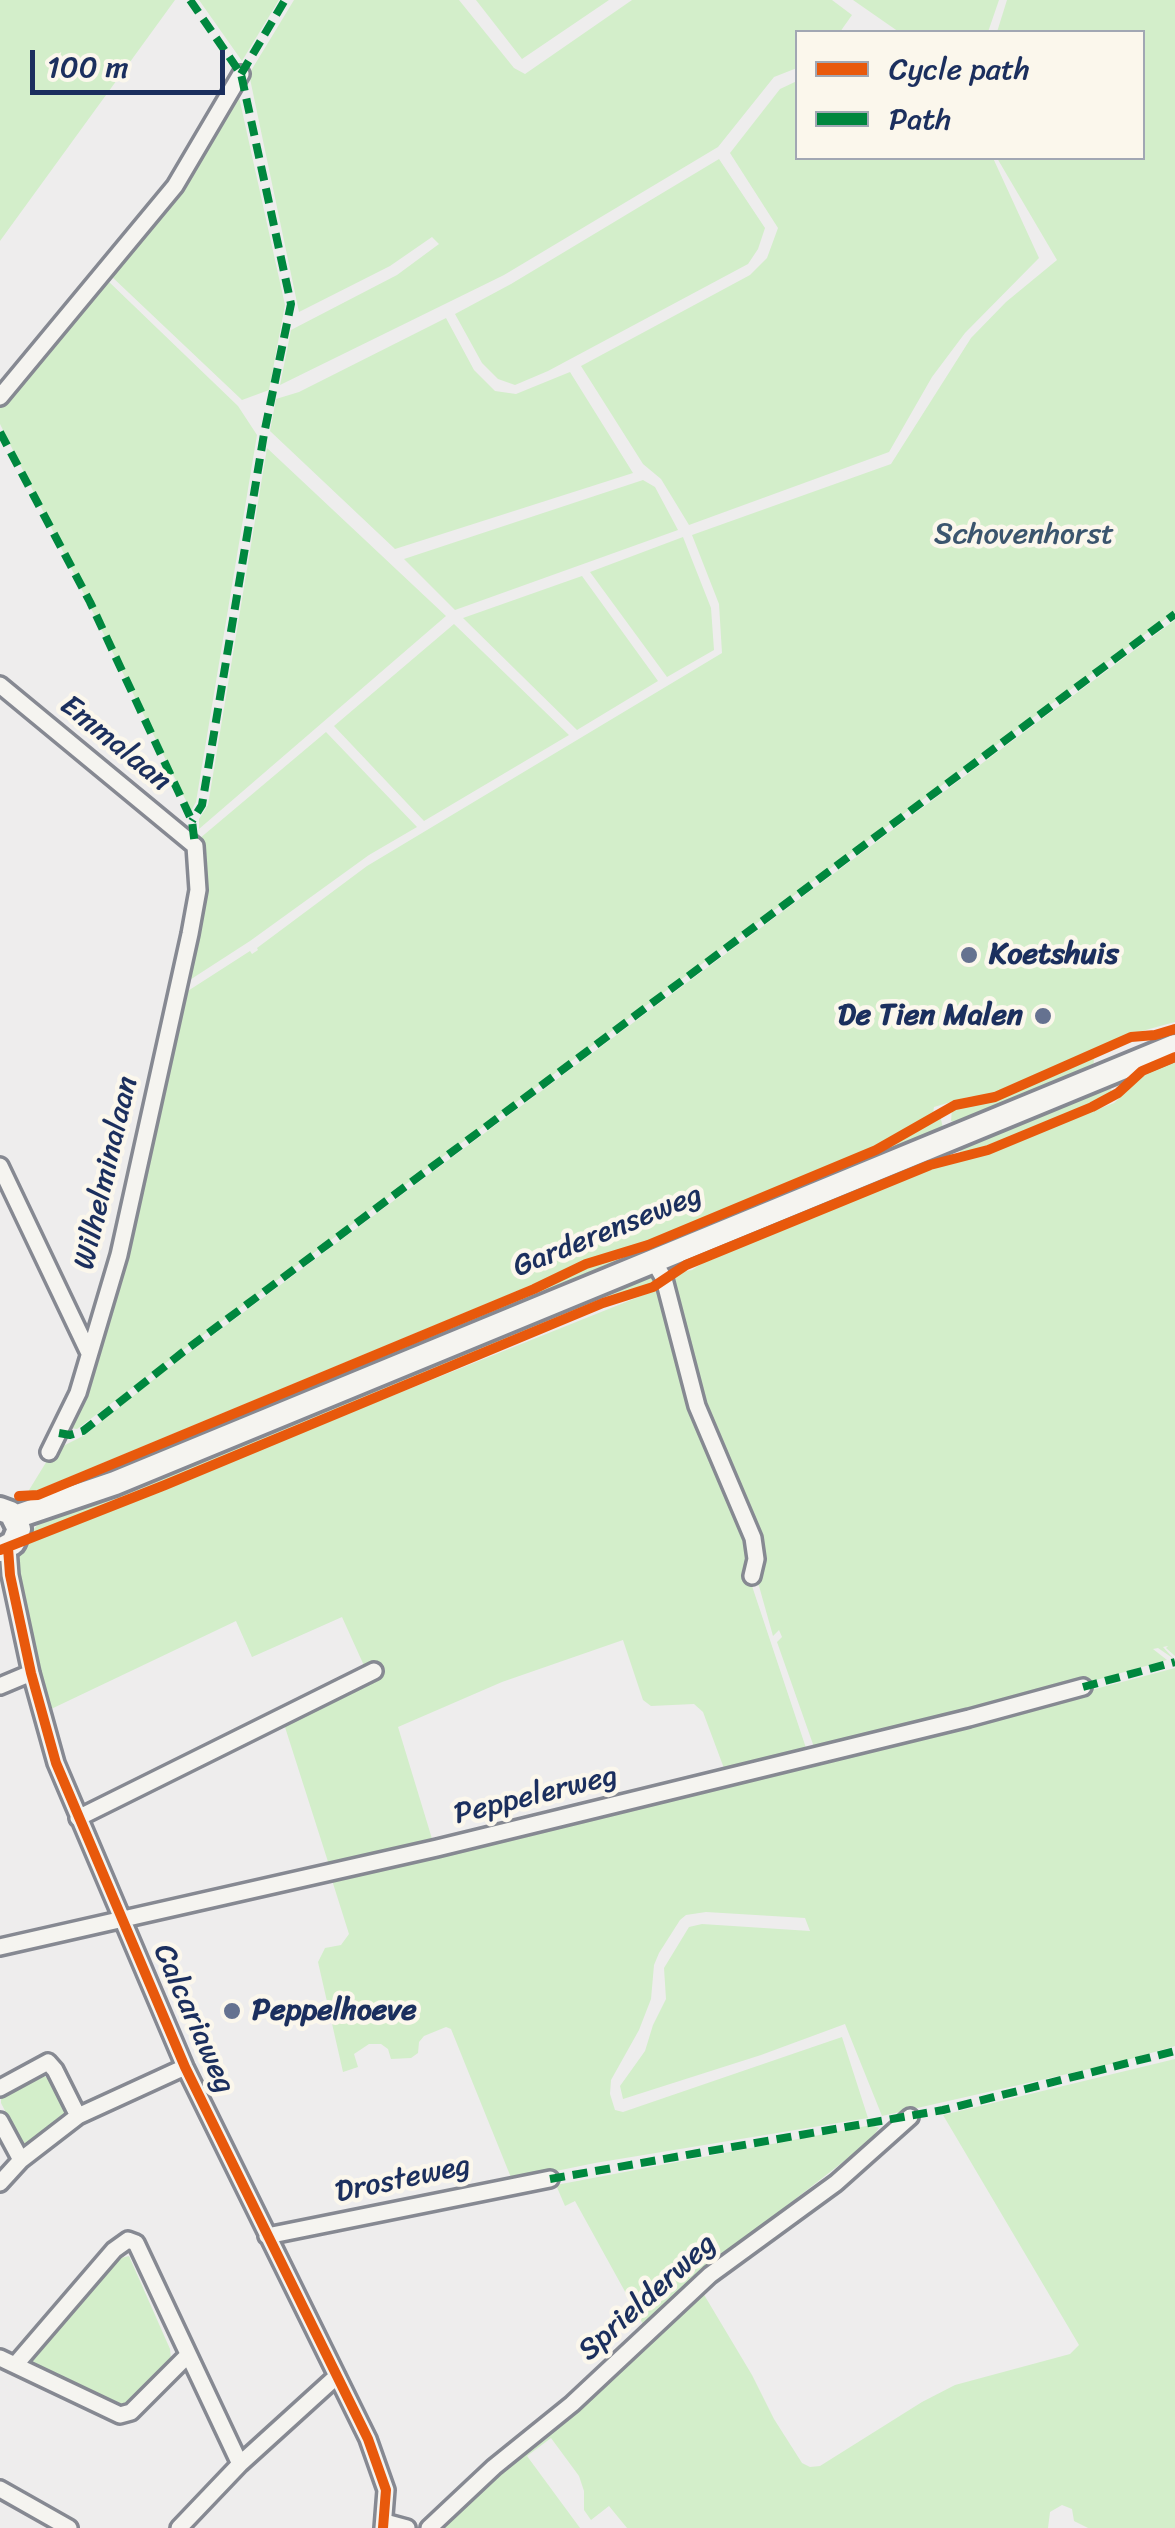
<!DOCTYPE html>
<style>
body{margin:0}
#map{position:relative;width:1175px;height:2528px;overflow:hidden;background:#eeeded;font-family:Sriracha,sans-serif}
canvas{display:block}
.legend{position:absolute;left:795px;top:30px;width:350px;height:130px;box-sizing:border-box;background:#fbf7ec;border:2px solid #a1a7b3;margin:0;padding:12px 18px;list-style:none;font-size:30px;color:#1b2f5e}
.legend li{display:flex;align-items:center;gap:20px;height:50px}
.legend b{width:50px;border:2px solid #a1a7b3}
.scale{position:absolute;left:30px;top:50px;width:195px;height:45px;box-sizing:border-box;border:5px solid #1b2f5e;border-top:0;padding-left:12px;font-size:30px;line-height:35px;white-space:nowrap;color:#1b2f5e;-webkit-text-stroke:8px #fbf7ec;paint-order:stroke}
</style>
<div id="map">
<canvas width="1175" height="2528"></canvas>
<ul class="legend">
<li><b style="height:12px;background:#e8590c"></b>Cycle path</li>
<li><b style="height:12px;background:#00873e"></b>Path</li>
</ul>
<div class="scale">100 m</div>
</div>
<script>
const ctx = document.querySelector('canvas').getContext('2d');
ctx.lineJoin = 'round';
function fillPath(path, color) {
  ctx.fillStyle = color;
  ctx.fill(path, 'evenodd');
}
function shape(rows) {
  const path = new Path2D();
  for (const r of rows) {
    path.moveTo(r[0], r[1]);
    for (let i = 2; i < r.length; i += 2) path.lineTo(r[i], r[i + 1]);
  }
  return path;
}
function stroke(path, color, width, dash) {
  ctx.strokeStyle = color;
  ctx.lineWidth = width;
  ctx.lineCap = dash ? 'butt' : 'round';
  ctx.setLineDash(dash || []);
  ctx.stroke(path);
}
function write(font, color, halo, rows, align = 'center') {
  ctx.font = font + ' Sriracha,sans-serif';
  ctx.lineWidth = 9;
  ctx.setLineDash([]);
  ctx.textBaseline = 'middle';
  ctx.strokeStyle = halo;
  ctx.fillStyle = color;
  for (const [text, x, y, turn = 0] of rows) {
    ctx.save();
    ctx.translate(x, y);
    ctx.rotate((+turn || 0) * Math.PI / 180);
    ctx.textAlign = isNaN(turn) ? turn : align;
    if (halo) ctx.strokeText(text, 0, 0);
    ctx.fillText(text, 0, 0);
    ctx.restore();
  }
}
const green = shape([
 [0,0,175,0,0,241],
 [199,0,279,0,242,61],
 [294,0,459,0,514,68,525,74,632,0,832,0,852,15,840,32,798,32,797,68,774,77,718,147,504,275,280,385,291,330,397,275,439,244,432,237,390,266,299,312,249,74],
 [476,0,609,0,522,59],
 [853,0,999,0,988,32,899,32],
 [1007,0,1175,0,1175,612,77,1429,70,1428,180,996,250,951,252,954,258,950,257,948,367,866,722,653,719,604,692,535,891,464,971,338,1006,302,1057,260,997,158,1142,158,1142,32,997,32],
 [797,81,798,158,993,158,1039,258,965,333,932,377,889,452,689,525,661,479,643,464,581,366,750,275,767,258,778,228,730,153,780,89],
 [239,97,285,305,269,390,242,400,110,275,182,189],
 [719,159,765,228,758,249,748,264,548,371,515,385,498,379,482,363,455,314,511,284],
 [106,279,238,406,257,435,196,802,191,811,0,424,0,406],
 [446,318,474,370,495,391,516,394,570,372,633,473,395,549,270,431,276,399,299,392],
 [267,448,446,616,199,829,199,819,208,805],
 [643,480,655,487,678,530,455,610,404,559],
 [683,537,711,608,714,650,667,677,590,572],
 [582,576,658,681,577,730,463,618],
 [1175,620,1175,1022,1131,1034,988,1095,968,1097,934,1107,933,1113,878,1147,654,1239,592,1260,26,1495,53,1451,85,1435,158,1376],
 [454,624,569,735,424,821,334,726],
 [326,732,417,827,369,855,250,941,182,985,202,891,199,839],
 [1094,1057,1093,1073,959,1124,951,1121,952,1109,1007,1095],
 [1175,1062,1175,1656,1166,1648,1168,1646,1163,1647,1174,1659,1158,1648,1153,1649,1167,1660,1082,1684,815,1750,777,1642,782,1637,779,1630,773,1636,759,1586,748,1574,807,1751,725,1771,703,1712,694,1704,651,1706,643,1700,623,1640,502,1682,398,1727,433,1842,330,1868,284,1724,371,1681,342,1617,252,1657,236,1621,49,1710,15,1557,17,1546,646,1294,668,1283,668,1279,677,1273,692,1270,712,1257,931,1168,967,1160,1114,1103,1144,1075],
 [1107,1084,1114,1094,1099,1102,960,1156,960,1141],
 [940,1115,944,1133,653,1255,652,1248,657,1243,881,1150],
 [952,1144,953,1157,912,1169,666,1275,666,1262],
 [642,1249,649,1256,97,1483,16,1510,16,1503,20,1500,35,1498,513,1301,593,1264],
 [649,1269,659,1281,649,1286,606,1300,34,1534,33,1530,43,1519,132,1481],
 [1175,1668,1175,2046,1120,2062,882,2116,845,2024,761,2055,623,2099,620,2086,645,2051,653,2025,666,1999,664,1968,689,1927,702,1924,810,1931,805,1918,706,1912,686,1915,680,1920,659,1953,654,1965,651,1999,639,2030,611,2080,610,2094,615,2110,623,2112,842,2037,868,2118,595,2163,512,2180,451,2029,446,2027,424,2036,419,2042,418,2053,411,2058,391,2059,388,2049,381,2044,369,2044,354,2054,358,2067,343,2072,318,1962,325,1948,341,1945,349,1934,331,1877,1023,1712,1023,1708],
 [1175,2059,1175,2528,1088,2528,1074,2521,1072,2509,1062,2505,1050,2512,1048,2528,627,2528,609,2506,591,2520,584,2510,584,2491,579,2476,551,2438,527,2456,580,2528,445,2528,444,2521,700,2288,752,2375,774,2419,802,2463,810,2467,820,2466,922,2402,955,2385,1070,2354,1079,2345,943,2115],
 [40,2076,48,2077,71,2112,23,2146,1,2103,1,2093],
 [872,2125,879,2128,870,2141,713,2263,644,2326,575,2201,565,2206,556,2185],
 [129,2256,170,2349,171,2359,129,2404,117,2407,30,2360,117,2259]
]);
const street = shape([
 [0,397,175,186,241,74],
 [0,685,195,846,198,890,190,934,119,1255,78,1393,49,1452],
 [0,1166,89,1353],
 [654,1261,664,1279,697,1406,753,1538,756,1559,752,1576],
 [8,1548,10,1575,31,1673,56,1763,185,2067,368,2439,386,2490,383,2528],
 [0,1686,31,1673],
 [78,1818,374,1671],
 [0,1947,437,1848,969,1718,1083,1687],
 [0,2088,48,2062,55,2070,78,2116],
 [0,2121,21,2160,78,2116,185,2067],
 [0,2183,21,2160],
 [267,2236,550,2179],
 [0,2358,120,2415,131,2412,187,2356],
 [16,2364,114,2250,128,2240,136,2243,240,2464],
 [0,2489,69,2528],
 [385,2522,407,2528],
 [179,2528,240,2464,337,2376],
 [429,2528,494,2467,572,2404,710,2275,836,2183,910,2117]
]);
const secondary = shape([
 [0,1509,11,1513,19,1529,13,1543,0,1550],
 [15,1517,115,1483,1175,1046]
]);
const quiet = shape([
 [190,0,241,74,291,304,264,434,202,805,192,821],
 [241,74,285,0],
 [0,432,90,602,192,821,195,846],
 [59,1433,70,1435,83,1431,183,1352,1175,614],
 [1083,1687,1175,1662],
 [550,2179,943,2110,1175,2051]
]);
const cycleway = shape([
 [19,1496,38,1495,534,1289,586,1264,648,1245,876,1150,955,1105,995,1097,1131,1037,1155,1035,1175,1029],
 [8,1548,10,1575,31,1673,56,1763,185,2067,368,2439,386,2490,383,2528],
 [0,1550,165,1485,603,1303,653,1287,686,1265,930,1165,988,1150,1092,1107,1118,1093,1142,1071,1175,1057]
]);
const markers = [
 [969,955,10,"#657290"],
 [1043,1016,10,"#657290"],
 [232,2011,10,"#657290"]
];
const parkNames = [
 ["Schovenhorst",1024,535]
];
const streetNames = [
 ["Emmalaan",115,744,39],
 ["Wilhelminalaan",107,1173,-77],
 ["Garderenseweg",608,1232,-22],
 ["Peppelerweg",536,1796,-14],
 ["Calcariaweg",193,2019,66],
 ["Drosteweg",403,2180,-12],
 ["Sprielderweg",648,2298,-42]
];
const poiNames = [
 ["Koetshuis",989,955],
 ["De Tien Malen",1023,1016,"right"],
 ["Peppelhoeve",252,2011]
];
fillPath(green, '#d3eeca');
stroke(street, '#868992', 22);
stroke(secondary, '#868992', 30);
stroke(street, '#f5f4f0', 15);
stroke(secondary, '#f5f4f0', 22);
stroke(quiet, '#00873e', 8, [15, 8]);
stroke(cycleway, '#e8590c', 10);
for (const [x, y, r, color] of markers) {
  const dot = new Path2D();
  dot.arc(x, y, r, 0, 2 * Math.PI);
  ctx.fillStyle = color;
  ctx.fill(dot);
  stroke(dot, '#fbf7ec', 4);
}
write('30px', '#3b556e', '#fbf7ec', parkNames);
write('30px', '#1b2f5e', '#fbf7ec', streetNames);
write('bold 30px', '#1b2f5e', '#fbf7ec', poiNames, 'left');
</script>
